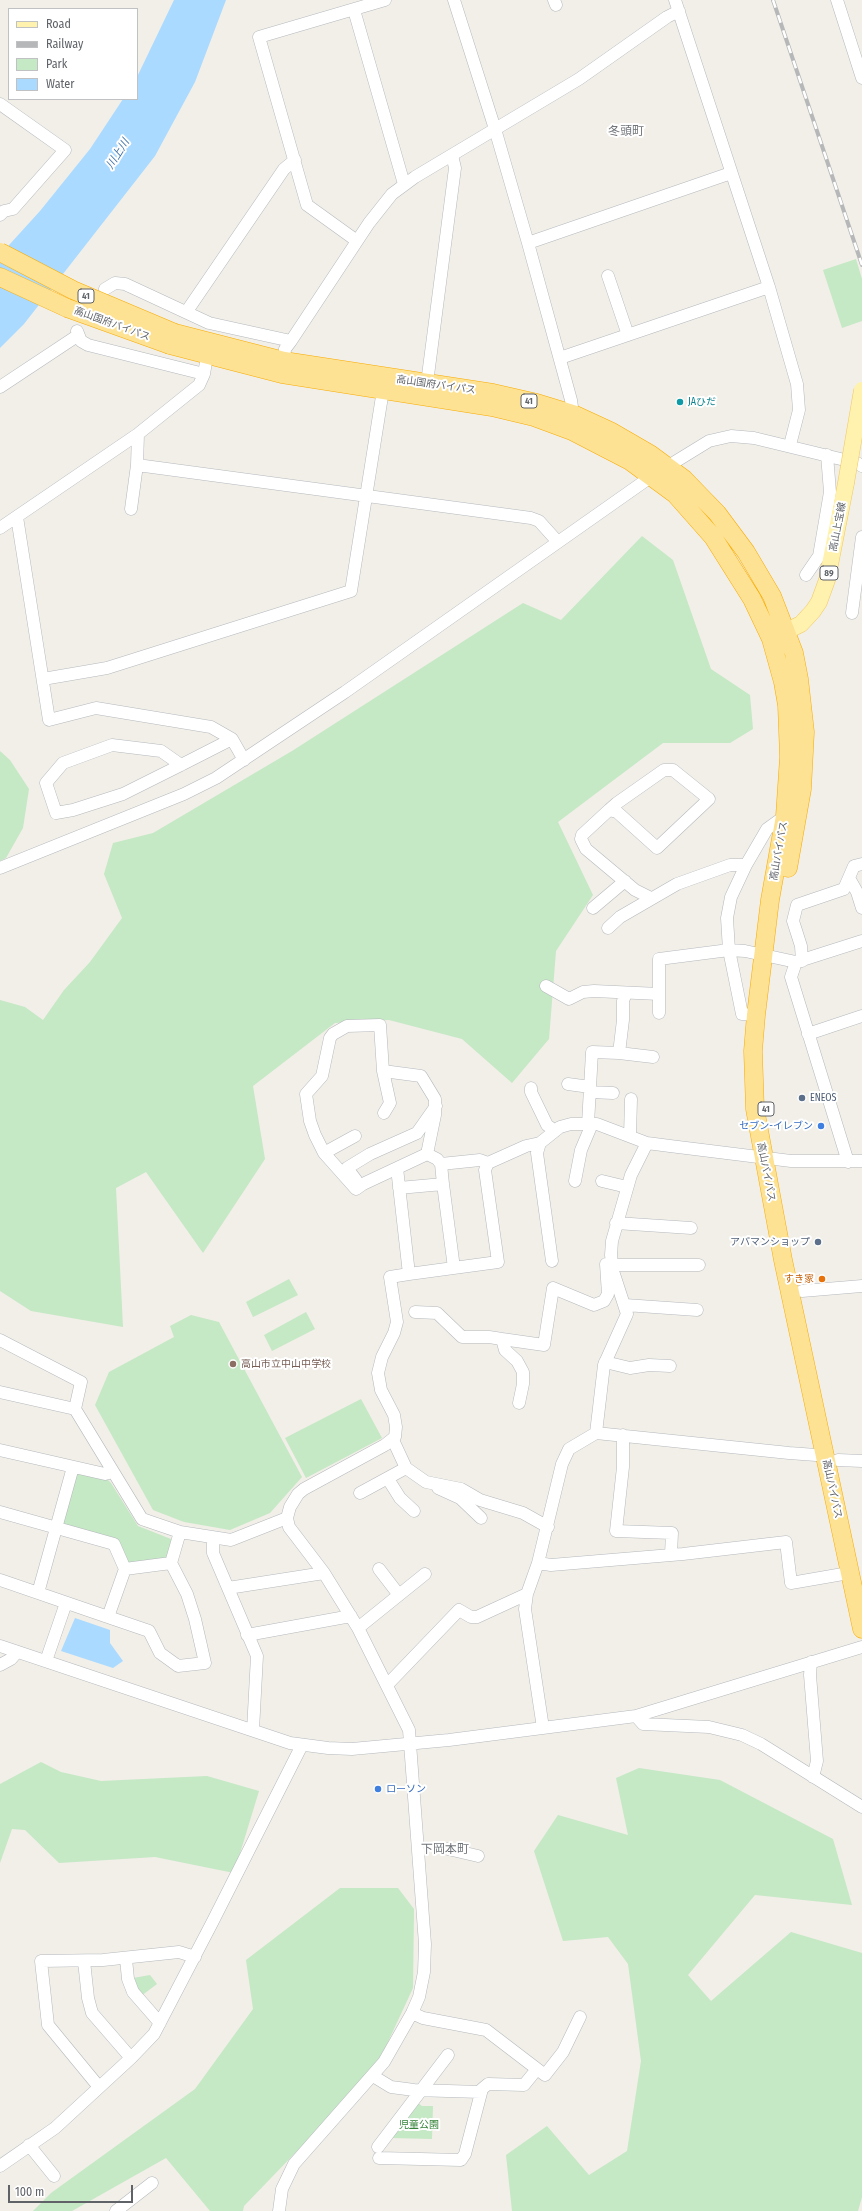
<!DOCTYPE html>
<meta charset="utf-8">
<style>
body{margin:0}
#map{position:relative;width:862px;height:2211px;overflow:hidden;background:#f1efe8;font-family:"Fira Sans Condensed",sans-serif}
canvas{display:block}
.legend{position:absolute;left:8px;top:8px;width:130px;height:92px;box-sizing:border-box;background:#fff;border:1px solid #bfc1c3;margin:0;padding:5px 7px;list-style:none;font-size:12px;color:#5f6368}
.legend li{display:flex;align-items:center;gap:8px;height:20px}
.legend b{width:20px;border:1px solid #bfc1c3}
.scale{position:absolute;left:8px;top:2185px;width:125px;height:18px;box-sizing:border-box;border:2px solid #5f6368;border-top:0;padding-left:5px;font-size:12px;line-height:14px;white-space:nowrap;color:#5f6368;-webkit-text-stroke:3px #fff;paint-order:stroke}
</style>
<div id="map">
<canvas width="862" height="2211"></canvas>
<ul class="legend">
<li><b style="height:5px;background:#fff2af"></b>Road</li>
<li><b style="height:5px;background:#b6b7b8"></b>Railway</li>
<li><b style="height:11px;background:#c5e8c5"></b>Park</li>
<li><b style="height:11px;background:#aadaff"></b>Water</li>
</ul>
<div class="scale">100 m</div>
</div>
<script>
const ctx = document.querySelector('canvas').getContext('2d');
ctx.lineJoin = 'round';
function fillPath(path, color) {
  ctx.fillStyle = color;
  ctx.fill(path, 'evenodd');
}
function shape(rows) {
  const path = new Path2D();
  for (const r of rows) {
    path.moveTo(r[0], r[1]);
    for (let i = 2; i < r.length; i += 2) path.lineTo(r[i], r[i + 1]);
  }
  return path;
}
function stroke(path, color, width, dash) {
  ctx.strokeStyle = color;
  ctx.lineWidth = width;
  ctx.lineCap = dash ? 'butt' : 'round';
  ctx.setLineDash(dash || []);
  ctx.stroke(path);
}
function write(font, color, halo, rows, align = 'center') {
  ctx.font = font + ' "Fira Sans Condensed","Noto Sans JP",sans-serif';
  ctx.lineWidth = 4;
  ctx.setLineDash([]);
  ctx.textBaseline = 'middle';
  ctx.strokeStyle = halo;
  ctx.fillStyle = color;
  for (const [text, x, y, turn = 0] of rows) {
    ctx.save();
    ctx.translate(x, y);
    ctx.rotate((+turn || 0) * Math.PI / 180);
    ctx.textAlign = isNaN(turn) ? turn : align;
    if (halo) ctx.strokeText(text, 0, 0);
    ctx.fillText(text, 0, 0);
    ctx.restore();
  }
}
const green = shape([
 [856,259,862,279,862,321,842,328,823,270],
 [642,536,673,560,711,669,750,695,753,729,730,743,663,743,558,822,593,895,556,951,549,1039,512,1083,462,1039,389,1020,335,1023,253,1086,265,1159,203,1253,146,1172,116,1188,123,1327,31,1311,0,1291,0,1000,25,1007,43,1020,64,990,90,962,122,918,104,874,113,843,153,833,292,751,523,603,561,620],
 [0,751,10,760,29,789,23,828,6,858,0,861],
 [289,1279,298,1295,253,1317,246,1302],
 [306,1312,315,1329,272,1351,264,1335],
 [191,1315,219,1322,302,1477,270,1513,230,1530,184,1522,153,1510,95,1405,109,1372,174,1337,170,1326],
 [361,1399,382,1438,306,1478,285,1438],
 [78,1472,107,1479,111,1483,138,1526,171,1539,173,1542,169,1557,165,1560,130,1565,126,1562,117,1540,65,1526,62,1522,75,1473],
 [41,1762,61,1772,101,1781,207,1776,259,1791,234,1873,155,1857,59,1863,25,1830,12,1829,0,1863,0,1784],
 [639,1768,720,1780,833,1839,852,1905,755,1895,688,1975,711,2001,791,1932,862,1953,862,2197,858,2211,512,2211,506,2155,547,2126,589,2175,627,2151,641,2061,628,1964,608,1937,563,1941,534,1851,558,1815,628,1835,616,1778],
 [340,1888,398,1888,414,1909,413,1988,381,2057,352,2094,244,2206,243,2211,210,2211,166,2158,72,2211,33,2211,51,2193,195,2089,253,2009,246,1960],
 [150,1975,157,1984,141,1996,133,1978],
 [418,2103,422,2106,433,2106,432,2139,391,2138]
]);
const water = shape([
 [174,0,226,0,195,82,155,156,24,324,0,348,0,255,40,211,90,149,123,99,137,99,137,77],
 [75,1618,110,1630,110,1643,123,1661,113,1668,61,1651]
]);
const minor = shape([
 [454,0,495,129,528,243,571,400,573,414],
 [554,0,556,5],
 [675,0,769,287,797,384,799,410,790,445],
 [837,0,862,78],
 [354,10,404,184],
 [0,104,65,150,13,209,4,211,0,215],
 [357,241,307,205,259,37,385,0],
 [528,243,731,173],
 [608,276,628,335],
 [105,289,115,283,125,284,209,323,291,341],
 [187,311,284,169,295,160],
 [77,331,81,341,88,345,204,374],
 [560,358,769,287],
 [284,361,285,349,291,341,369,223,392,194,415,177,579,79,667,17,679,11],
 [427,383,455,168,452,155],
 [0,387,77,336],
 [137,465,531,518,539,521,557,541],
 [131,509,137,465,138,434],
 [17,517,49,720,96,708,211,727,232,739,244,760],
 [0,528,138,434,199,385,204,374,207,356],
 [806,575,819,556,830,492,827,455],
 [852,613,862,537],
 [43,679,107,668,351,591,383,390],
 [181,765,161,751,112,745,63,763,46,783,56,813,73,810,123,794,181,765,232,739],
 [609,810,617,812,657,848,709,799,673,770,664,770,617,803,609,810,582,835,581,839,586,849,635,890,651,898],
 [0,868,184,794,216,778,345,692,652,476,709,441,731,436,754,438,857,463,862,466],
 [849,878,857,892,862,908],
 [593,908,625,881],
 [608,928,620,917,677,884,730,865,746,865],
 [802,961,801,946,793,921,797,905,844,889,854,866,862,864],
 [796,962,791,977,848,1162],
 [546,986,569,999,583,992,594,991,659,994],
 [659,1013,659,959,729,950,745,951,796,962,862,941],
 [756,1015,742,1014,729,950,727,918,731,897,746,865,767,829,785,816],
 [808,1034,862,1016],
 [619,1053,653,1057],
 [383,1071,421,1076,435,1099,435,1115,427,1154],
 [568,1084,590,1087],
 [531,1088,531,1092,547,1125,555,1131],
 [590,1092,613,1093],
 [588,1124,592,1052,619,1053,623,1020,623,1001,626,993],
 [355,1136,324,1153,315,1135,310,1121,306,1094,322,1076,330,1038,333,1034,347,1026,380,1025,383,1071,390,1103,384,1113],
 [630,1136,631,1099],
 [540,1143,537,1153,552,1261],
 [324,1153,356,1189,363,1184,427,1154,437,1159,441,1164,480,1160,488,1163],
 [397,1168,409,1274,498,1262,485,1170,488,1163,526,1146,540,1143,560,1127,571,1124,597,1124,647,1143,670,1146,791,1161,862,1161],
 [356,1180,347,1168,370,1154,417,1133,436,1106],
 [575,1181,581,1150,592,1124],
 [602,1181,627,1187],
 [443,1184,454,1268],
 [399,1188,443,1184,441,1164],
 [616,1223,691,1228],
 [613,1265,699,1265],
 [802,1291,862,1286],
 [625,1305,697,1310],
 [415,1312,437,1313,462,1337,489,1337,502,1339],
 [0,1340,81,1382,75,1409,142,1519,180,1532,231,1540,287,1518],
 [605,1362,630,1368,649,1365,670,1366],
 [0,1392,75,1409],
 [519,1403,523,1384,523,1372,517,1361,505,1350,502,1339,544,1345,553,1288,594,1305,604,1301,608,1294,606,1264],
 [596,1433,604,1365,627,1314,613,1271,611,1255,612,1241,631,1175,647,1143],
 [623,1435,623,1467,616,1531,672,1533,671,1554],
 [393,1440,406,1468,426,1482,461,1489,480,1500,523,1513,548,1527],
 [0,1450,105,1474,113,1472],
 [838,1460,862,1461],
 [388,1479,400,1498,414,1511],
 [438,1488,460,1498,481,1518],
 [360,1493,406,1468],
 [0,1512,114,1544,125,1569],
 [213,1538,213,1553,257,1656,253,1730],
 [538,1563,551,1565,683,1554,786,1542,791,1583,843,1574],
 [379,1569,399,1595],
 [0,1580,108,1617,125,1569,171,1563,180,1532],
 [228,1588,324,1573],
 [38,1593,73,1467],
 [108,1617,149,1631,160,1653,178,1666,205,1663,195,1619,187,1594,171,1563],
 [358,1628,425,1574],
 [247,1635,351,1616],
 [0,1646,290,1743,328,1748,352,1749,449,1740,636,1716,862,1647],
 [46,1661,66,1603],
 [811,1662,810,1675,817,1761,813,1777],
 [0,1665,11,1659,17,1652],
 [387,1685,459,1610,471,1617,477,1617,527,1594],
 [636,1716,643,1724,709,1727,742,1735,761,1744,862,1807],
 [543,1728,525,1609,527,1594,538,1563,562,1464,569,1449,596,1433,789,1453,816,1455,824,1453],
 [448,1849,478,1856],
 [126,1959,128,1979,133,1992,160,2023],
 [84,1961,88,1998,92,2013,131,2058],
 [537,2069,545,2075,563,2052,580,2017],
 [373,2076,391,2087,414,2090,481,2092],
 [99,2087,48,2025,41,1961,103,1960,179,1952,195,1957],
 [29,2145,54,2176],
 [378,2147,448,2055],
 [379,2158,461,2160,465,2154,482,2089,488,2084,524,2085,537,2069,486,2030,423,2018,412,2013],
 [0,2166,55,2128,131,2058,154,2034,213,1921,302,1745],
 [116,2211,152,2183],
 [279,2211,282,2189,294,2164,384,2062,412,2013,419,1997,424,1972,425,1944,409,1730,358,1628,324,1573,289,1527,287,1518,290,1507,298,1494,304,1489,385,1445,395,1437,396,1427,394,1415,381,1390,378,1373,382,1357,394,1333,397,1322,390,1277,409,1274]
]);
const major = shape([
 [774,637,801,624,813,611,819,602,827,580,846,483]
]);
const highway = shape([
 [0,277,67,308],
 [175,333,284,361,493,393,537,403,573,414,612,432,650,454,684,479,717,513,746,552,772,596,794,653,799,679,805,732,802,789,788,868],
 [170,345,282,374,492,407,534,417,572,431,630,461,675,494,713,537,752,599,771,639,783,682,787,705,789,757,785,816,770,900,756,1015,753,1051,755,1109,783,1260,862,1629]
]);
const rail = shape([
 [773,0,862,265]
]);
const majorBridge = shape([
 [846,483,862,390]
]);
const highwayBridge = shape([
 [0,252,73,290,175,333],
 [67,308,170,345]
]);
const markers = [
 [680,402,4,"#0f9aa8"],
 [802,1098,4,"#5c6f8a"],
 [821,1126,4,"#3f7fe0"],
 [818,1242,4,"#5c6f8a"],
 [822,1279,4,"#e8710a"],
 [233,1364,4,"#8d6e63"],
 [378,1789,4,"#3f7fe0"]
];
const shields = [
 [86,296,16],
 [529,401,16],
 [829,573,18],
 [766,1109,16]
];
const shieldNames = [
 ["41",86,296],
 ["41",529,401],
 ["89",829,573],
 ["41",766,1109]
];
const streetNames = [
 ["高山国府バイパス",112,324,20],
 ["高山国府バイパス",436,385,8],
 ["高山上宝線",838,527,-79],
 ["高山バイパス",779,851,-80],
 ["高山バイパス",766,1172,79],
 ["高山バイパス",832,1489,78]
];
const cultureNames = [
 ["JAひだ",688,402]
];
const serviceNames = [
 ["ENEOS",810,1098],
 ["アパマンショップ",810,1242,"right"]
];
const shopNames = [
 ["セブン-イレブン",813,1126],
 ["ローソン",386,1789,"left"]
];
const foodNames = [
 ["すき家",814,1279]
];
const educationNames = [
 ["高山市立中山中学校",241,1364]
];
const parkNames = [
 ["児童公園",419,2125]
];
const waterNames = [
 ["川上川",118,154,-58]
];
const quarterNames = [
 ["冬頭町",626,132],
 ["下岡本町",445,1850]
];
fillPath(green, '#c5e8c5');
fillPath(water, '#aadaff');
stroke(minor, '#b5b8bc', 13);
stroke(major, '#f2c960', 17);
stroke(highway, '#f9ab00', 19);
stroke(minor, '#fff', 12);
stroke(major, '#fff2af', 16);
stroke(highway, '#fde293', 18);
stroke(rail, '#b6b7b8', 4);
stroke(rail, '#fff', 2.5, [8]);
stroke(majorBridge, '#f2c960', 17, []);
stroke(highwayBridge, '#f9ab00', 19, []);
stroke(majorBridge, '#fff2af', 16);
stroke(highwayBridge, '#fde293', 18);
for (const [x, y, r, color] of markers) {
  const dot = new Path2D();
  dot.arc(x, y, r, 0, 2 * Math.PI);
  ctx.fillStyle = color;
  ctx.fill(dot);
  stroke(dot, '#fff', 1.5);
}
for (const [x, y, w] of shields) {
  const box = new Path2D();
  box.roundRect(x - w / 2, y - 7, w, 14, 3);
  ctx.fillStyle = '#fff';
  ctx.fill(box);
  stroke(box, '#5f6368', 1);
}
write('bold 9px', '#5f6368', null, shieldNames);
write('10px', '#5f6368', '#fff', streetNames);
write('10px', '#0d838f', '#fff', cultureNames, 'left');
write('10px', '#4e5e75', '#fff', serviceNames, 'left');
write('10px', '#366cbe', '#fff', shopNames, 'right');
write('10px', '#c56008', '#fff', foodNames, 'right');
write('10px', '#785e54', '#fff', educationNames, 'left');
write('10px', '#348238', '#fff', parkNames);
write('italic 11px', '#4174aa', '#fff', waterNames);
write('12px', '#70757a', '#fff', quarterNames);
</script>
